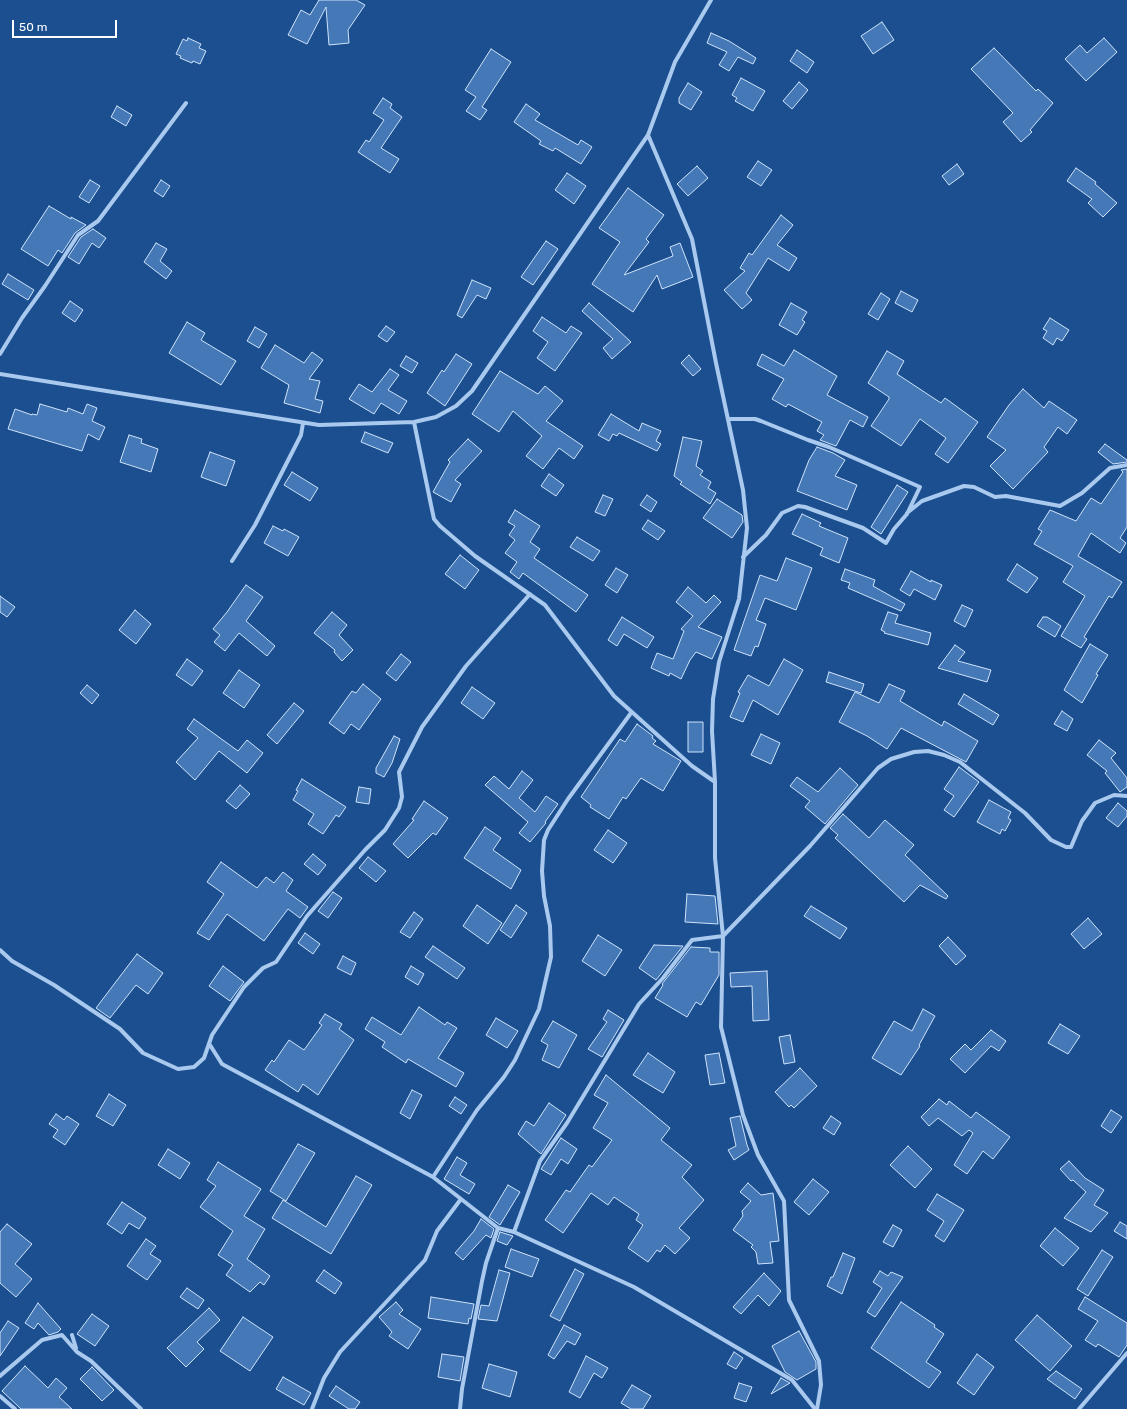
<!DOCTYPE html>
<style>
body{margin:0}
#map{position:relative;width:1127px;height:1409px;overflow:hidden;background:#1b4f8f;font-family:Rubik,sans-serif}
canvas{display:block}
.scale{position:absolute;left:12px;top:20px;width:105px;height:18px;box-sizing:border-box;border:2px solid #fff;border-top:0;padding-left:5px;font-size:12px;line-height:14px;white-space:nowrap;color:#fff;-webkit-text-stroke:3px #1b4f8f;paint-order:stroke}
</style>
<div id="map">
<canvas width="1127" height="1409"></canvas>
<div class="scale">50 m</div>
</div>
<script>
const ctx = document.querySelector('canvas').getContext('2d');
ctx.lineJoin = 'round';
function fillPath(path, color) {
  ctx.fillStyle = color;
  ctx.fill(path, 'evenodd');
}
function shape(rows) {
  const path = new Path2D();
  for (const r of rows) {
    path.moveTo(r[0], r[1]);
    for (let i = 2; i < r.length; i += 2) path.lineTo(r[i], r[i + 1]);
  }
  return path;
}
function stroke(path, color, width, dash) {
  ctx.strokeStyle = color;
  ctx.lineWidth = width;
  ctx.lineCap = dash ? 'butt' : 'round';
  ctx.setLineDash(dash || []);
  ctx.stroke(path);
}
const building = shape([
 [319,0,356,0,365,5,348,30,349,43,329,45,326,7,307,44,288,35,301,10,310,15,319,0],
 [882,22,894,40,873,54,861,36,882,22],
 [711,33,729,41,756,58,753,64,738,57,729,71,719,65,727,52,707,43,711,33],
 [188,38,201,44,199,48,206,51,200,64,193,61,192,63,180,58,181,56,176,54,183,39,187,41,188,38],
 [1104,38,1117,52,1086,81,1065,59,1080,45,1087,53,1104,38],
 [994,48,1036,91,1038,89,1053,103,1030,130,1032,132,1021,142,1003,122,1013,113,971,69,994,48],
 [491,49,511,62,482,107,487,110,480,120,466,111,476,97,465,90,491,49],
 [797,50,814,62,807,73,790,61,797,50],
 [741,78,765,91,753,111,735,101,737,98,732,95,741,78],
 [799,82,808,90,792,109,783,101,799,82],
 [688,83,702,92,691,110,679,103,679,98,688,83],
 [383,98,392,104,390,108,402,117,381,148,399,159,390,173,358,152,366,140,369,142,384,120,373,113,383,98],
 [526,104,540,114,535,120,578,145,581,140,592,147,581,164,555,148,553,151,539,144,541,141,514,122,526,104],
 [117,106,132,115,126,126,111,117,117,106],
 [758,161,772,170,761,186,747,177,758,161],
 [957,164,964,174,949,185,942,176,957,164],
 [697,166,708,178,688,196,677,184,697,166],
 [1076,168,1096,182,1095,184,1117,203,1103,217,1088,203,1092,199,1067,181,1076,168],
 [567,173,586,186,574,204,555,190,567,173],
 [90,180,100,186,89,203,79,197,90,180],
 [161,180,170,186,163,197,154,191,161,180],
 [628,188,664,215,646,239,649,242,624,275,673,256,670,247,680,243,693,277,662,289,657,275,633,312,592,284,620,242,599,228,628,188],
 [49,206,71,219,71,217,86,225,75,233,62,253,58,250,48,266,21,249,49,206],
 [781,215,793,225,777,245,797,258,789,271,768,258,746,293,752,300,742,309,724,290,745,271,740,268,749,253,752,255,781,215],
 [93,229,106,238,99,248,92,243,79,264,68,257,81,237,93,229],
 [546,241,558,249,533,285,521,277,546,241],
 [156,243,167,249,160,261,172,271,166,279,144,262,156,243],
 [8,274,34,290,28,300,2,284,8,274],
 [472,280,491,288,486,299,477,295,462,318,457,315,472,280],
 [901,291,918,300,912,312,895,303,901,291],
 [881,293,890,299,878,320,868,314,881,293],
 [70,301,83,310,75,322,62,313,70,301],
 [589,303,631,342,612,359,603,348,613,339,582,311,589,303],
 [791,303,807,312,802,320,805,322,797,335,779,325,791,303],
 [542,317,566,333,571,326,582,333,555,371,537,358,548,342,533,331,542,317],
 [1050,318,1069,330,1062,341,1057,338,1053,345,1043,338,1047,331,1043,329,1050,318],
 [187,322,205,333,201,340,236,361,221,385,169,353,187,322],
 [386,326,395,332,387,342,378,336,386,326],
 [255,327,267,334,259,348,247,341,255,327],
 [275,345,304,363,312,352,323,360,309,379,320,381,315,399,323,401,320,413,284,403,289,385,261,368,275,345],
 [794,350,837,376,827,395,868,417,863,427,850,420,836,446,820,440,824,435,817,431,822,422,788,404,786,407,772,399,784,379,757,365,762,354,784,366,794,350],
 [887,351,904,361,897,374,941,403,945,398,978,422,948,463,935,454,946,438,920,419,901,446,871,426,889,399,889,397,868,383,887,351],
 [456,354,472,364,445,406,427,393,442,370,444,372,456,354],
 [689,355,701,369,693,376,681,363,689,355],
 [406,356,418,363,412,373,400,366,406,356],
 [390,369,399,375,388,390,407,401,399,414,381,403,374,414,349,399,359,384,372,392,390,369],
 [500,371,538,394,545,386,563,401,546,421,583,446,574,459,559,448,543,469,526,456,542,436,513,411,499,432,472,414,500,371],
 [1023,389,1044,408,1049,401,1077,420,1067,434,1058,427,1044,447,1048,452,1013,489,990,466,1006,450,987,437,1009,405,1023,389],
 [40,404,67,412,68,408,83,414,87,404,97,408,92,421,105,427,99,440,88,434,82,451,8,429,15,409,32,415,32,414,37,415,40,404],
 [611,414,639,431,642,423,661,431,656,441,661,444,657,451,619,433,617,436,613,434,609,441,598,435,611,414],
 [365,432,393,443,388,453,361,442,365,432],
 [129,435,142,439,141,443,158,449,151,472,120,462,129,435],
 [683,437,702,441,696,466,703,471,700,475,711,482,708,488,716,493,710,504,680,484,682,482,674,476,683,437],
 [468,439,482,451,455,480,461,484,451,502,433,492,450,462,448,460,468,439],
 [1105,444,1127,460,1127,462,1113,464,1098,452,1105,444],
 [817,447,833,453,845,460,835,476,857,485,847,510,797,491,809,460,817,447],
 [210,452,235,461,226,486,201,477,210,452],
 [1127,469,1127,527,1120,538,1126,543,1120,553,1091,533,1078,556,1122,582,1112,598,1109,596,1084,637,1087,639,1081,648,1061,636,1085,596,1063,582,1073,566,1034,544,1042,531,1038,529,1050,510,1076,521,1091,498,1101,504,1123,472,1121,470,1127,469],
 [292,472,318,488,310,501,284,485,292,472],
 [549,474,564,485,556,496,541,486,549,474],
 [897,485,908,492,881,534,871,527,897,485],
 [603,495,613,499,605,516,595,512,603,495],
 [647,495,657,502,651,512,640,505,647,495],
 [717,499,742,515,743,522,732,538,703,518,717,499],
 [515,510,540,526,530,542,540,549,534,558,588,595,576,612,523,573,519,579,510,572,517,562,505,553,515,540,509,535,515,526,508,522,515,510],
 [802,514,821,523,819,526,848,538,839,563,820,555,823,548,792,534,802,514],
 [648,520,665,531,658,540,642,529,648,520],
 [273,526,283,531,284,529,299,537,288,556,264,543,273,526],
 [577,537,600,551,593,561,570,547,577,537],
 [460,555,479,570,465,589,445,574,460,555],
 [786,558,812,568,796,610,765,598,756,620,766,624,758,647,755,646,751,656,734,650,760,575,777,581,786,558],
 [1017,564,1038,578,1027,593,1007,580,1017,564],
 [616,568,628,575,617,593,605,585,616,568],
 [845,569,875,580,873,586,905,604,901,611,848,588,850,583,841,580,845,569],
 [911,571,931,582,931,580,942,585,935,600,914,589,910,596,900,590,911,571],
 [246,585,263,597,246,621,275,646,267,656,239,633,225,651,214,642,220,635,213,629,227,612,246,585],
 [688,587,706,603,714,595,721,602,698,627,722,637,712,659,696,652,690,660,681,679,670,673,669,676,651,668,657,653,673,659,684,631,681,629,693,616,676,602,688,587],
 [0,596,15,607,7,617,0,612,0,596],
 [962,605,973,610,965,627,954,621,962,605],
 [135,610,151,624,136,644,119,630,135,610],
 [332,612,347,625,339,635,353,650,342,661,334,652,335,650,314,633,332,612],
 [888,612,898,615,895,623,931,633,928,645,884,633,885,632,881,630,888,612],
 [622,617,654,637,647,648,624,634,617,646,608,640,622,617],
 [1043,617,1047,617,1061,626,1055,637,1037,626,1043,617],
 [1090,644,1108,655,1096,674,1098,675,1082,703,1064,690,1090,644],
 [955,645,965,652,958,661,991,670,987,682,938,668,955,645],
 [401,654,411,662,396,681,386,673,401,654],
 [187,659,203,671,192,686,176,675,187,659],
 [784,659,803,670,778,715,753,700,743,722,730,717,740,693,738,692,748,675,769,686,784,659],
 [239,670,260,685,244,708,223,693,239,670],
 [829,672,864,684,861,693,826,682,829,672],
 [363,684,381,699,359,730,351,724,344,734,329,723,352,691,356,693,363,684],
 [889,684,905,691,900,701,942,726,944,721,978,741,966,762,901,728,887,749,867,736,839,722,855,692,879,703,889,684],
 [87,685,99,695,92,704,80,693,87,685],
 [472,687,495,703,483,719,461,703,472,687],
 [964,694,999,715,993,725,958,704,964,694],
 [294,703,304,711,277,744,267,735,294,703],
 [1062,711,1073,719,1067,731,1054,724,1062,711],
 [194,719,238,751,247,740,263,753,247,773,219,751,195,780,176,762,198,738,187,729,194,719],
 [688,722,703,722,703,752,688,752,688,722],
 [637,724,653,736,652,738,656,741,653,744,681,761,663,791,641,778,626,799,623,797,609,819,590,807,591,805,581,797,620,739,625,742,637,724],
 [761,734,780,743,771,764,751,755,761,734],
 [394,736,400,739,392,763,384,777,376,773,376,768,394,736],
 [1099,740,1116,753,1111,758,1127,778,1127,787,1120,792,1105,773,1107,771,1087,755,1099,740],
 [959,767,979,782,954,817,944,810,954,796,944,789,959,767],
 [840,768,858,785,825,824,805,807,810,801,790,786,797,777,818,792,840,768],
 [522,771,533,780,519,798,535,812,546,796,558,804,545,822,546,823,530,842,519,833,528,822,485,785,494,776,509,789,522,771],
 [302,779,346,807,339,817,336,815,323,834,308,824,314,814,293,800,298,791,296,790,302,779],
 [240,785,250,794,236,809,226,801,240,785],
 [359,787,371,789,369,804,356,802,359,787],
 [989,800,1011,812,1008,818,1011,820,1005,831,1002,829,1000,834,977,822,989,800],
 [424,801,448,818,436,835,433,833,408,858,393,844,414,820,412,819,424,801],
 [1118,803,1127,811,1127,816,1118,827,1106,818,1118,803],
 [843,814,869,838,885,820,914,845,905,855,948,896,946,899,920,885,904,902,835,838,838,835,830,828,843,814],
 [485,827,501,838,493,850,521,870,511,889,464,858,485,827],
 [608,830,627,843,613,863,594,850,608,830],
 [313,854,326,865,318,875,304,864,313,854],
 [368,857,386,871,376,882,359,868,368,857],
 [221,862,257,888,266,877,274,883,283,872,293,880,286,891,308,907,300,918,288,909,264,941,227,914,209,940,197,933,224,894,207,882,221,862],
 [333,892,342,898,328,918,318,911,333,892],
 [687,894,715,896,718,924,685,922,687,894],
 [477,905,502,923,488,944,463,926,477,905],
 [516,905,527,913,511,938,500,930,516,905],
 [811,906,847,928,840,939,804,916,811,906],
 [414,912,423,919,410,938,400,932,414,912],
 [1088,918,1102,934,1084,949,1071,934,1088,918],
 [305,933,320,944,313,954,298,943,305,933],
 [598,935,622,950,605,976,582,961,598,935],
 [948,937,966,956,956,965,939,946,948,937],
 [654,945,683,946,656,980,639,968,654,945],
 [433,946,465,968,457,979,425,957,433,946],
 [691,947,710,948,710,952,719,952,719,975,701,1005,696,1002,687,1017,655,998,663,985,662,984,691,947],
 [137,954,163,973,148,994,136,985,110,1018,96,1008,137,954],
 [343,956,356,963,351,975,337,968,343,956],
 [223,966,244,982,230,1001,209,986,223,966],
 [411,966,424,974,418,985,405,977,411,966],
 [767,971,769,1020,753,1021,752,986,731,987,730,973,767,971],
 [419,1007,445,1025,447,1022,457,1028,438,1058,464,1073,456,1087,408,1059,406,1063,382,1047,385,1042,365,1029,372,1017,401,1035,419,1007],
 [923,1009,935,1016,919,1045,920,1046,901,1075,872,1058,894,1021,912,1031,923,1009],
 [608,1010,624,1020,602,1057,588,1049,607,1022,603,1019,608,1010],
 [325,1014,342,1024,339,1029,354,1040,318,1095,303,1084,298,1092,265,1070,272,1060,274,1062,289,1040,304,1050,322,1025,319,1023,325,1014],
 [496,1018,518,1031,507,1048,486,1035,496,1018],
 [553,1021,577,1035,559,1068,542,1060,548,1045,541,1041,553,1021],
 [1060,1024,1080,1036,1068,1054,1048,1043,1060,1024],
 [991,1030,1006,1041,999,1051,991,1046,965,1073,950,1059,965,1044,971,1050,991,1030],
 [790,1035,795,1062,784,1064,779,1037,790,1035],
 [648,1053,675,1072,663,1093,633,1075,648,1053],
 [719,1053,725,1083,710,1085,705,1055,719,1053],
 [800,1068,817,1086,794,1108,791,1105,789,1107,775,1092,800,1068],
 [606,1075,670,1128,661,1140,692,1165,682,1177,704,1200,679,1228,690,1238,675,1254,665,1245,660,1252,657,1250,648,1262,628,1248,643,1225,636,1220,639,1214,614,1197,608,1205,591,1193,563,1233,545,1220,566,1190,570,1192,589,1165,592,1167,612,1140,593,1128,608,1103,594,1095,606,1075],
 [412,1090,422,1095,410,1119,400,1113,412,1090],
 [109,1094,126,1105,113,1126,96,1116,109,1094],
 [455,1097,467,1105,461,1114,449,1106,455,1097],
 [939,1099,947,1105,949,1101,971,1118,976,1112,1010,1137,993,1159,983,1151,967,1174,954,1165,973,1133,969,1130,962,1136,938,1118,929,1126,921,1117,939,1099],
 [549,1103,566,1115,541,1154,518,1134,526,1121,534,1126,549,1103],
 [1111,1110,1122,1117,1111,1133,1101,1126,1111,1110],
 [56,1114,64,1120,67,1116,79,1124,65,1145,53,1137,58,1130,49,1124,56,1114],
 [740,1116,747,1145,749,1150,734,1160,728,1150,736,1146,730,1118,740,1116],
 [831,1116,841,1123,834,1135,823,1128,831,1116],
 [561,1138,577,1149,568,1164,561,1159,551,1175,541,1169,561,1138],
 [298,1144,315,1153,286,1201,270,1191,298,1144],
 [908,1146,932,1169,915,1188,890,1165,908,1146],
 [168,1149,190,1163,180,1179,158,1165,168,1149],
 [457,1157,467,1163,460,1175,475,1184,469,1194,444,1179,457,1157],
 [1069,1161,1085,1178,1104,1190,1094,1205,1108,1213,1091,1232,1064,1218,1086,1192,1073,1180,1071,1181,1060,1169,1069,1161],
 [218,1162,261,1189,244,1216,265,1229,247,1259,270,1276,264,1285,260,1282,250,1292,226,1275,233,1265,218,1255,233,1231,200,1207,216,1186,207,1180,218,1162],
 [356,1176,372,1185,331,1254,272,1218,283,1200,326,1227,356,1176],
 [813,1179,829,1192,809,1215,794,1202,813,1179],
 [748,1183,761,1195,773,1193,779,1241,770,1242,773,1263,758,1264,756,1252,751,1247,753,1245,733,1230,743,1216,742,1211,751,1201,740,1192,748,1183],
 [508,1185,520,1192,500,1225,489,1217,508,1185],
 [937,1194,964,1210,944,1242,935,1236,944,1221,927,1210,937,1194],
 [122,1202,146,1218,139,1229,129,1223,122,1234,107,1224,122,1202],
 [481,1219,494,1229,491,1238,486,1235,463,1260,455,1253,474,1231,481,1219],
 [1120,1222,1127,1226,1127,1239,1114,1231,1120,1222],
 [7,1224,32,1244,15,1264,32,1279,16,1297,0,1283,0,1232,7,1224],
 [893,1225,902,1230,893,1247,883,1242,893,1225],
 [1055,1228,1079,1248,1063,1266,1040,1246,1055,1228],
 [500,1232,513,1236,507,1245,497,1241,500,1232],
 [146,1239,156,1246,150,1254,161,1261,147,1280,127,1266,146,1239],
 [511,1249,539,1259,532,1277,505,1267,511,1249],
 [1102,1250,1113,1257,1088,1296,1077,1289,1102,1250],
 [843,1253,855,1258,842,1294,827,1286,831,1277,833,1277,843,1253],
 [575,1269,584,1274,560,1321,550,1316,575,1269],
 [324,1270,342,1283,335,1294,316,1281,324,1270],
 [499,1270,510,1273,497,1321,478,1319,481,1305,489,1306,499,1270],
 [880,1271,888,1276,891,1272,903,1277,875,1317,867,1312,882,1288,873,1282,880,1271],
 [764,1273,781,1291,769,1306,758,1295,741,1314,733,1307,764,1273],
 [187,1288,204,1300,198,1309,180,1297,187,1288],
 [431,1297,474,1304,471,1319,469,1318,468,1324,428,1318,431,1297],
 [1085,1297,1127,1323,1127,1345,1119,1357,1098,1344,1096,1347,1085,1340,1098,1321,1078,1309,1085,1297],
 [396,1302,403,1310,399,1314,421,1329,408,1349,389,1336,392,1332,379,1317,396,1302],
 [901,1302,935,1325,934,1327,944,1334,926,1362,941,1372,929,1388,871,1348,901,1302],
 [38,1303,61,1329,58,1332,49,1335,38,1323,34,1329,25,1323,38,1303],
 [209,1308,220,1320,197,1342,204,1349,186,1367,167,1348,209,1308],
 [92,1314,109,1326,95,1346,77,1334,92,1314],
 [1037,1315,1072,1346,1050,1371,1015,1340,1037,1315],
 [243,1317,273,1337,250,1371,220,1351,243,1317],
 [8,1321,19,1328,0,1356,0,1333,8,1321],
 [564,1325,581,1334,575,1345,567,1341,554,1359,548,1355,564,1325],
 [799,1331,816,1362,816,1369,797,1380,785,1372,772,1346,799,1331],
 [734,1352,743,1358,736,1369,727,1364,734,1352],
 [442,1354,464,1357,460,1381,438,1377,442,1354],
 [977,1354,994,1367,974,1395,957,1383,977,1354],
 [586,1356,608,1368,602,1378,594,1373,580,1398,569,1392,586,1356],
 [489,1364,517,1372,510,1397,482,1388,489,1364],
 [25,1366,48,1388,56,1378,67,1388,59,1397,72,1409,21,1409,2,1391,25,1366],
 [92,1367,114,1390,102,1401,80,1379,92,1367],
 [1056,1371,1082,1389,1075,1399,1047,1379,1056,1371],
 [283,1377,311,1393,304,1405,276,1389,283,1377],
 [781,1378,790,1383,771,1394,781,1378],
 [739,1383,752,1387,746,1402,734,1398,739,1383],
 [632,1385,651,1396,643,1409,631,1409,621,1403,632,1385],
 [336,1386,360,1402,355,1409,349,1409,329,1396,336,1386]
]);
const minor = shape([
 [648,135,692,239,716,363,743,490,747,528,739,599,719,662,713,699,712,731,715,782,715,858,723,936,721,1027,743,1115,758,1155,784,1201,789,1300,819,1361,821,1385,817,1409],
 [0,354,22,318,45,286,78,235,98,221,104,213,186,103],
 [0,374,319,425,414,422,436,417,456,406,472,391,648,135,675,62,711,0],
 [728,419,755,419,761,421,808,440,829,447,920,487,907,514,894,529,886,543,863,528,805,507,798,506,782,513,766,535,743,557],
 [414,422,431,505,434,519,440,526,475,556,545,605,614,696,692,766,715,782],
 [907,513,922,501,964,486,974,487,995,497,1006,496,1060,506,1082,493,1110,468,1127,465],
 [232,561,255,525,301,435,303,423],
 [0,950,12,961,54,985,120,1029,143,1053,178,1069,194,1067,204,1058,212,1035,244,987,263,968,276,962,307,916,365,850,385,830,399,808,402,797,399,772,422,727,466,666,530,594],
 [210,1045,222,1064,433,1177,498,1228,514,1232,634,1287,792,1380,815,1409],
 [433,1177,477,1110,504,1077,515,1060,539,1009,551,957,550,926,544,896,542,871,544,840,548,830,568,799,631,713],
 [514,1232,540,1161,567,1123,639,1004,663,978,692,940,723,936,810,846,878,768,891,759,914,752,928,751,944,755,960,762,1025,813,1051,840,1066,847,1071,847,1082,821,1095,803,1114,795,1127,796],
 [72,1335,76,1348],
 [0,1376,42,1340,62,1335,77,1352,91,1361,141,1409],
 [0,1396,15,1409],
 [312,1409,324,1378,340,1352,425,1260,437,1231,461,1199],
 [460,1409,462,1389,482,1281,486,1263,498,1228],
 [1079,1409,1127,1353]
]);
fillPath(building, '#4478b7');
stroke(building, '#cfe3fa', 1);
stroke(minor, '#a9c9ee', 4);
</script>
